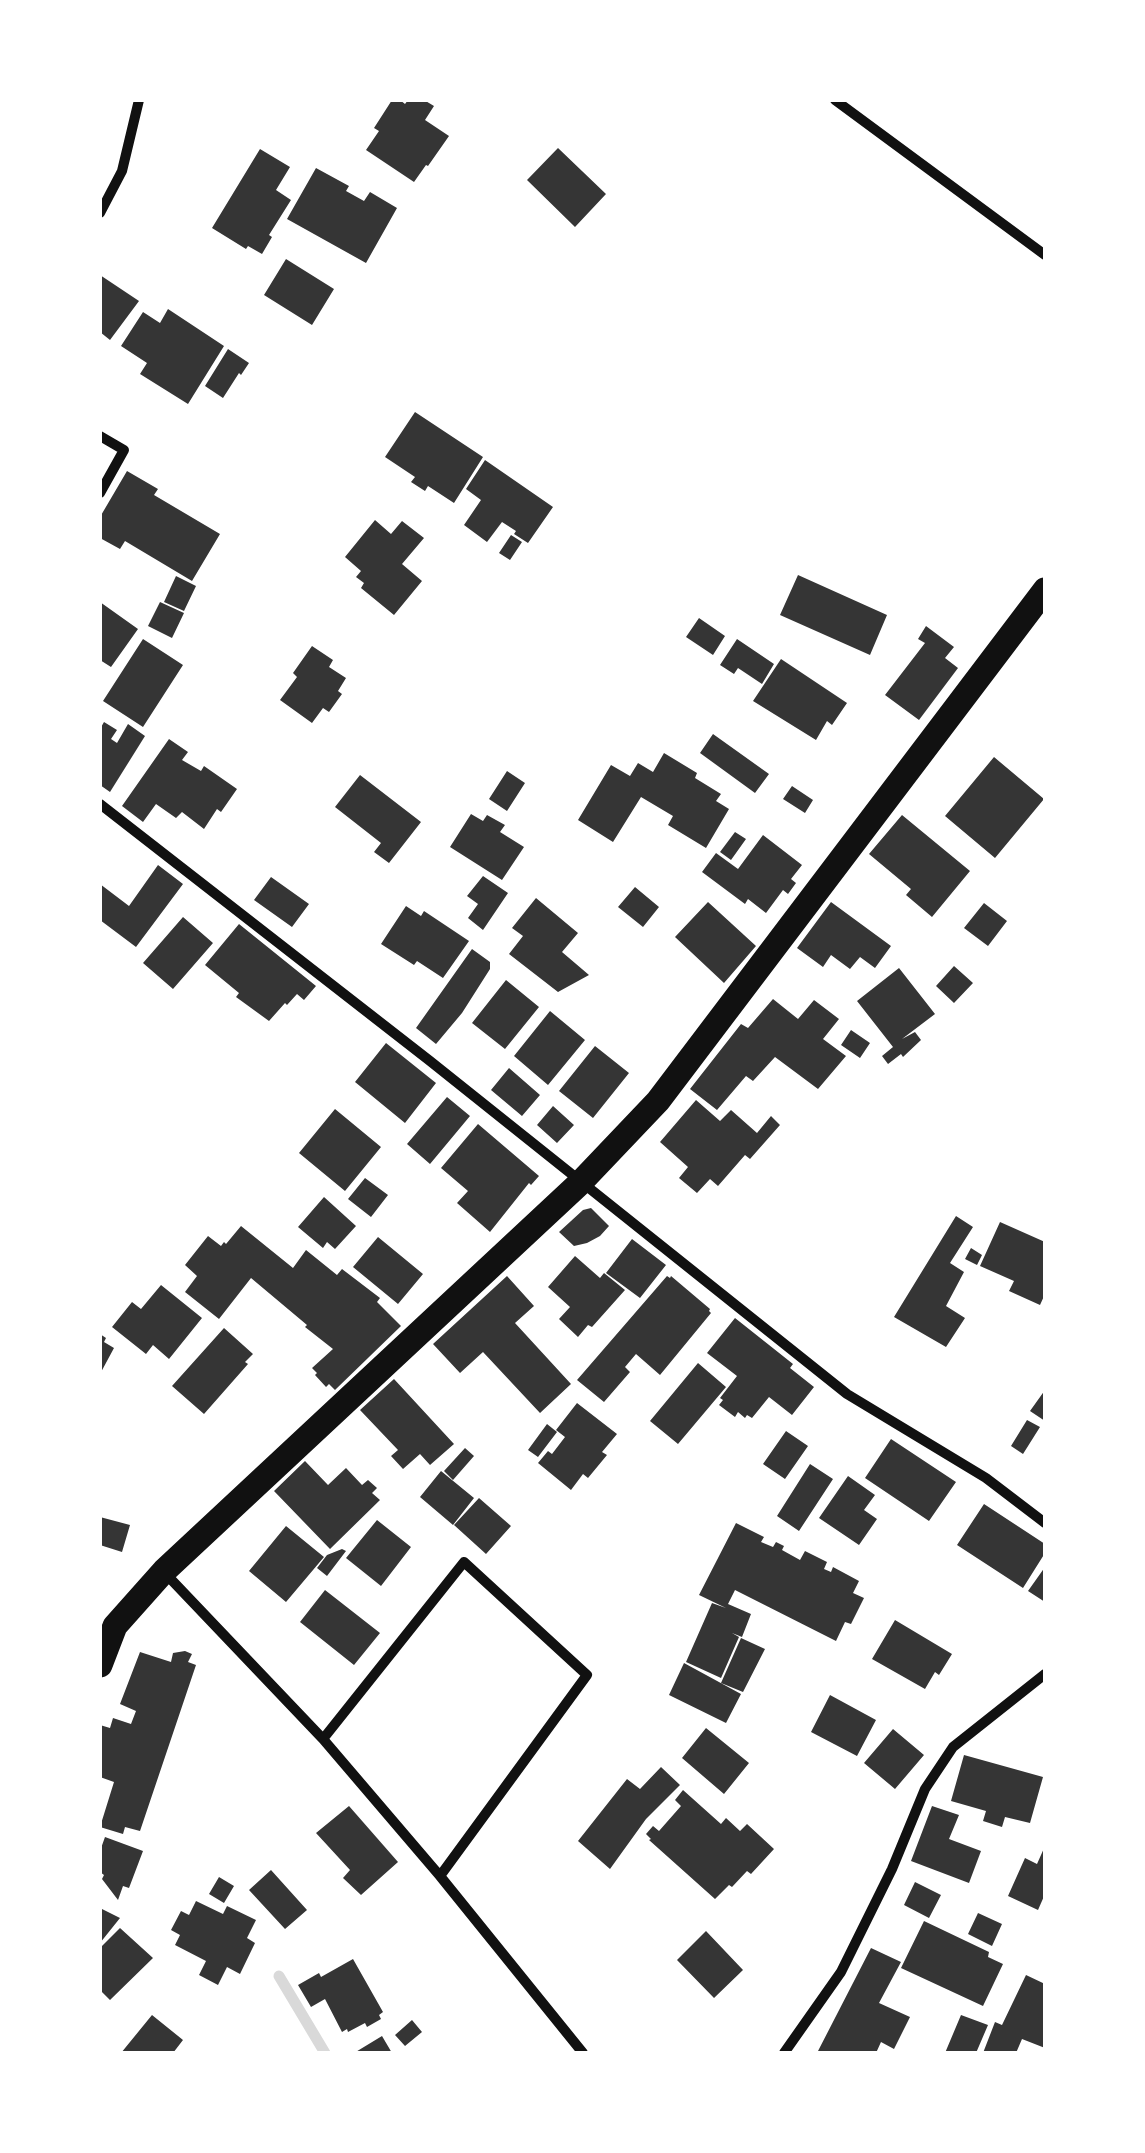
<!DOCTYPE html>
<style>
body{margin:0}
#map{position:relative;width:1145px;height:2153px;overflow:hidden;background:#fff;font-family:"DejaVu Sans",sans-serif}
canvas{display:block}
.frame{position:absolute;inset:0;border:102px solid #fff;pointer-events:none}
</style>
<div id="map">
<canvas width="1145" height="2153"></canvas>
<div class="frame"></div>
</div>
<script>
const ctx = document.querySelector('canvas').getContext('2d');
ctx.lineJoin = 'round';
function shape(rows) {
  const path = new Path2D();
  for (const r of rows) {
    path.moveTo(r[0], r[1]);
    for (let i = 2; i < r.length; i += 2) path.lineTo(r[i], r[i + 1]);
  }
  return path;
}
function stroke(path, color, width, dash) {
  ctx.strokeStyle = color;
  ctx.lineWidth = width;
  ctx.lineCap = dash ? 'butt' : 'round';
  ctx.setLineDash(dash || []);
  ctx.stroke(path);
}
function fillPath(path, color) {
  ctx.fillStyle = color;
  ctx.fill(path, 'evenodd');
}
const stream = shape([
 [279,1976,325,2053]
]);
const building = shape([
 [392,100,400,100,405,104,408,100,424,100,434,106,425,120,449,136,428,166,426,165,414,182,366,150,379,131,374,128],
 [558,148,606,194,575,227,527,180],
 [260,149,290,167,276,190,291,200,269,235,272,237,262,254,248,246,246,249,212,228],
 [316,168,349,186,346,191,364,201,370,192,397,208,366,263,287,219],
 [286,259,334,289,312,325,264,295],
 [100,275,139,301,110,340,100,332],
 [168,309,224,346,188,404,140,374,147,363,121,346,143,312,160,323],
 [228,349,249,363,241,375,239,373,223,398,205,386],
 [415,412,483,457,454,503,428,486,425,491,411,482,415,477,385,457],
 [485,460,553,507,528,543,514,534,516,531,502,522,487,542,464,525,481,500,466,489],
 [127,471,158,489,154,495,220,534,192,581,125,541,120,549,100,538,100,517],
 [375,520,391,534,402,521,424,538,402,564,422,581,394,615,361,588,364,583,356,577,361,571,345,557],
 [511,535,522,542,510,560,499,553],
 [798,575,887,615,870,655,780,615],
 [176,576,196,586,184,611,164,602],
 [100,602,138,629,111,667,100,660],
 [160,602,184,613,172,638,148,626],
 [699,618,725,636,713,655,686,637],
 [926,626,954,647,945,658,958,668,919,720,885,695,925,643,918,639],
 [143,639,183,665,143,727,103,701],
 [737,639,774,664,762,684,738,668,734,674,720,665],
 [312,646,333,660,329,667,346,678,338,691,342,694,329,712,323,708,312,723,280,700,297,677,293,673],
 [781,659,847,703,832,725,827,721,816,740,753,701],
 [104,722,117,730,111,739,117,743,128,724,145,736,110,792,100,785,100,729],
 [713,734,769,774,755,793,700,753],
 [169,739,188,752,182,760,201,771,204,766,237,789,221,812,217,809,204,829,182,812,176,818,156,804,143,822,122,806],
 [664,753,697,773,695,778,721,794,716,801,729,809,706,848,668,825,673,816,641,797,613,842,578,820,611,765,630,776,638,763,653,772],
 [994,757,1044,799,995,858,945,816],
 [507,771,525,783,507,811,489,799],
 [360,775,421,822,389,863,374,852,381,843,335,807],
 [792,786,813,800,805,813,783,799],
 [471,814,483,821,487,815,505,825,500,832,524,847,502,880,450,847],
 [902,815,970,871,932,917,906,895,911,889,869,854],
 [735,832,746,839,731,860,720,852],
 [763,835,802,865,791,879,796,883,788,894,783,890,766,913,748,899,745,904,702,872,716,853,738,869],
 [158,865,183,884,136,947,100,920,100,884,129,906],
 [483,876,508,893,483,930,468,918,478,904,467,896],
 [271,877,309,904,292,927,254,900],
 [635,887,659,907,643,927,618,907],
 [536,898,578,933,562,952,589,975,558,992,509,954,523,936,512,928],
 [708,902,756,946,724,983,675,937],
 [831,902,891,946,875,968,860,957,850,969,831,955,823,967,797,948],
 [984,903,1007,921,988,946,964,928],
 [406,906,421,916,424,911,469,941,443,978,417,961,414,965,381,944],
 [183,917,213,943,173,989,143,963],
 [239,924,316,986,304,1000,297,994,287,1005,285,1003,269,1021,236,997,239,993,205,965],
 [472,949,490,962,490,969,462,1013,436,1044,416,1028],
 [954,966,973,983,954,1003,936,986],
 [899,968,935,1014,902,1039,915,1032,921,1040,903,1057,901,1054,888,1064,882,1056,893,1047,857,1001],
 [506,980,539,1007,505,1049,472,1023],
 [773,999,798,1019,814,1000,839,1019,823,1039,846,1056,818,1089,775,1057,753,1081,746,1076,717,1110,690,1089,741,1024,748,1028],
 [550,1011,585,1040,548,1085,514,1056],
 [851,1030,870,1043,860,1058,841,1045],
 [386,1043,436,1083,405,1123,355,1082],
 [595,1046,629,1073,593,1118,559,1091],
 [509,1068,540,1095,522,1116,491,1090],
 [447,1097,470,1116,430,1164,407,1144],
 [696,1100,720,1121,731,1110,757,1133,771,1116,780,1125,750,1159,745,1155,718,1186,710,1179,697,1193,679,1178,688,1167,660,1142],
 [553,1106,574,1125,557,1143,537,1125],
 [335,1109,381,1147,345,1191,299,1153],
 [478,1124,539,1176,531,1185,529,1183,490,1232,457,1203,468,1191,441,1168],
 [365,1178,388,1195,371,1217,348,1199],
 [324,1197,356,1226,335,1249,327,1242,323,1248,298,1227],
 [591,1208,609,1226,600,1236,587,1243,574,1246,559,1232,583,1210],
 [956,1216,973,1227,950,1263,964,1272,946,1306,965,1318,946,1347,894,1317],
 [1000,1222,1045,1242,1045,1294,1040,1305,1009,1291,1014,1281,980,1266],
 [241,1226,293,1268,306,1250,337,1275,342,1269,380,1298,377,1302,401,1326,335,1390,329,1384,326,1387,315,1375,317,1373,312,1368,333,1349,305,1327,307,1325,251,1278,219,1319,185,1292,197,1276,185,1265,208,1236,221,1246,224,1242,226,1244],
 [378,1237,423,1274,398,1304,353,1267],
 [632,1239,666,1265,640,1298,606,1273],
 [971,1248,982,1255,977,1265,965,1259],
 [575,1256,600,1278,604,1273,625,1290,592,1327,588,1325,578,1337,559,1319,570,1307,548,1287],
 [507,1276,534,1306,515,1323,571,1384,540,1413,483,1352,460,1373,433,1344],
 [667,1276,670,1278,671,1276,710,1309,709,1311,711,1313,660,1375,636,1354,625,1367,630,1372,604,1402,577,1380],
 [161,1285,202,1318,169,1359,153,1345,146,1354,112,1327,132,1302,141,1309],
 [735,1318,793,1364,790,1368,814,1387,792,1415,769,1397,752,1418,747,1415,745,1418,738,1412,735,1417,719,1405,723,1400,720,1398,737,1376,707,1353],
 [224,1328,253,1354,245,1362,248,1364,204,1414,172,1386],
 [100,1334,106,1338,104,1342,114,1348,100,1374],
 [698,1363,726,1387,678,1444,650,1421],
 [394,1379,454,1444,430,1465,420,1454,403,1469,391,1456,398,1450,360,1410],
 [1045,1390,1045,1421,1030,1411],
 [577,1403,617,1434,602,1452,607,1455,588,1478,583,1474,571,1490,538,1463,548,1451,552,1454,565,1437,556,1430],
 [1027,1420,1040,1427,1023,1454,1011,1446],
 [547,1424,557,1432,538,1457,528,1450],
 [786,1431,808,1446,785,1479,763,1464],
 [891,1439,956,1482,929,1521,865,1478],
 [465,1448,474,1456,453,1480,444,1471],
 [305,1461,328,1485,346,1468,362,1485,368,1480,377,1488,372,1493,380,1500,330,1549,274,1491],
 [810,1464,833,1479,799,1531,777,1516],
 [441,1471,474,1498,453,1525,420,1497],
 [848,1476,875,1495,864,1510,877,1519,859,1545,819,1518],
 [479,1498,511,1526,486,1554,454,1525],
 [984,1504,1045,1544,1045,1553,1023,1588,957,1545],
 [100,1517,130,1525,122,1552,100,1545],
 [377,1520,411,1547,381,1586,346,1558],
 [736,1523,764,1537,761,1542,773,1547,776,1542,784,1546,782,1550,800,1560,805,1551,827,1562,824,1569,831,1572,833,1567,859,1581,853,1593,864,1598,851,1624,845,1622,836,1641,735,1590,728,1604,751,1614,742,1637,732,1633,739,1637,721,1678,686,1662,712,1603,726,1608,699,1595],
 [286,1526,324,1557,286,1602,249,1571],
 [342,1549,346,1551,327,1576,317,1568,327,1555],
 [1045,1567,1045,1602,1028,1591],
 [325,1590,380,1633,354,1665,300,1622],
 [895,1620,952,1654,939,1675,935,1672,925,1689,872,1659],
 [741,1638,765,1649,743,1692,721,1683],
 [185,1651,192,1654,188,1662,196,1665,140,1831,125,1827,123,1834,100,1827,114,1782,100,1777,100,1725,110,1728,113,1718,131,1724,136,1711,120,1704,140,1652,171,1662,173,1653],
 [684,1663,741,1694,726,1723,669,1695],
 [830,1695,876,1720,857,1756,811,1732],
 [706,1728,749,1763,724,1794,682,1758],
 [893,1729,924,1755,895,1789,864,1763],
 [964,1755,1043,1777,1030,1823,1005,1817,1002,1827,983,1821,986,1811,951,1801],
 [661,1767,680,1785,646,1819,610,1869,578,1841,627,1779,640,1789],
 [683,1790,721,1824,726,1818,740,1831,747,1824,774,1849,751,1874,747,1871,732,1887,729,1885,715,1899,649,1840,651,1839,646,1834,653,1826,659,1831,681,1806,675,1800],
 [349,1806,398,1862,361,1895,343,1878,350,1870,316,1833],
 [932,1806,959,1815,949,1839,981,1851,969,1883,911,1861],
 [105,1837,143,1851,129,1888,123,1886,118,1900,102,1879,104,1875,100,1872,100,1851],
 [1045,1846,1045,1894,1038,1910,1008,1896,1025,1858,1037,1864],
 [271,1870,307,1910,285,1929,249,1890],
 [219,1877,234,1886,224,1903,209,1894],
 [915,1882,941,1895,929,1918,904,1905],
 [196,1901,223,1914,227,1906,256,1920,247,1938,255,1943,240,1974,227,1967,218,1985,199,1975,206,1961,175,1945,180,1935,171,1930,181,1911,189,1915],
 [100,1908,120,1918,100,1943],
 [978,1913,1002,1924,992,1946,968,1934],
 [924,1921,989,1952,988,1957,1003,1964,983,2006,901,1968],
 [120,1928,153,1958,110,2000,100,1990,100,1948],
 [706,1931,743,1970,714,1998,677,1960],
 [871,1948,901,1962,879,2003,910,2017,894,2049,881,2042,876,2053,823,2053,818,2051],
 [353,1959,383,2012,379,2015,381,2019,367,2027,365,2023,348,2032,347,2029,342,2032,325,1999,311,2007,298,1985,319,1973,321,1977],
 [1026,1975,1045,1984,1045,2048,1022,2039,1016,2053,983,2053,995,2022,1002,2025],
 [152,2015,183,2040,173,2053,121,2053],
 [961,2015,988,2025,976,2053,945,2053],
 [412,2020,422,2032,405,2046,395,2035],
 [382,2036,392,2053,354,2053]
]);
const minor = shape([
 [835,100,1045,255],
 [100,213,122,171,139,100],
 [100,436,124,450,100,493],
 [100,804,430,1061,847,1394,986,1478,1045,1523],
 [164,1572,323,1739,440,1876,583,2053],
 [323,1739,464,1562,587,1675,440,1876],
 [784,2053,841,1972,892,1869,925,1789,953,1747,1045,1674]
]);
const primary = shape([
 [100,1665,115,1626,164,1571,580,1183,658,1101,1045,590]
]);
stroke(stream, '#d9d9d9', 11);
fillPath(building, '#353535');
stroke(minor, '#111', 10);
stroke(primary, '#111', 25);
</script>
